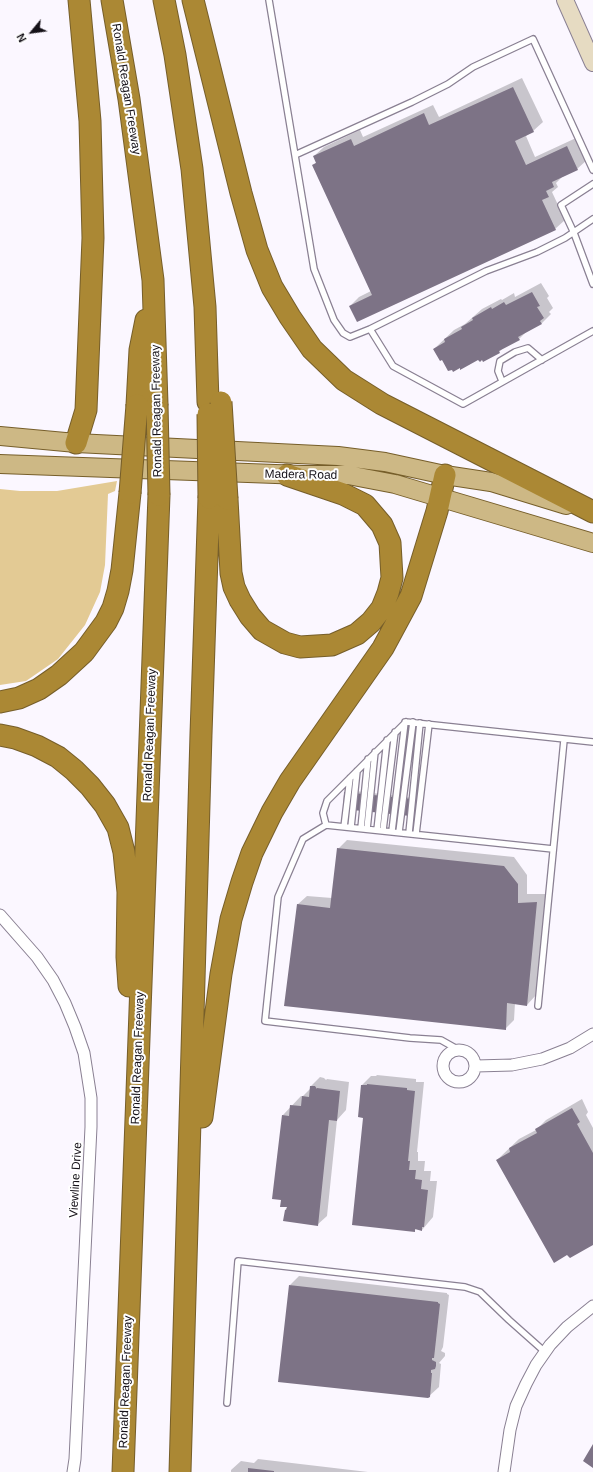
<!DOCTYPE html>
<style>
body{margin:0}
#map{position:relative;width:593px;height:1472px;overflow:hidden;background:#fbf7ff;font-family:Helvetica,sans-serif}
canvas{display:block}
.north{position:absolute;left:12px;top:12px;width:40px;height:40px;-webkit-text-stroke:3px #fff;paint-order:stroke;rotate:241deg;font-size:11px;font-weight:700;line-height:16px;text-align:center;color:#151118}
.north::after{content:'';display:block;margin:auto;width:14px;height:18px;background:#151118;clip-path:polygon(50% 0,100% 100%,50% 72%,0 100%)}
</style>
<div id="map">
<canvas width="593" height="1472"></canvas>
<div class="north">N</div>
</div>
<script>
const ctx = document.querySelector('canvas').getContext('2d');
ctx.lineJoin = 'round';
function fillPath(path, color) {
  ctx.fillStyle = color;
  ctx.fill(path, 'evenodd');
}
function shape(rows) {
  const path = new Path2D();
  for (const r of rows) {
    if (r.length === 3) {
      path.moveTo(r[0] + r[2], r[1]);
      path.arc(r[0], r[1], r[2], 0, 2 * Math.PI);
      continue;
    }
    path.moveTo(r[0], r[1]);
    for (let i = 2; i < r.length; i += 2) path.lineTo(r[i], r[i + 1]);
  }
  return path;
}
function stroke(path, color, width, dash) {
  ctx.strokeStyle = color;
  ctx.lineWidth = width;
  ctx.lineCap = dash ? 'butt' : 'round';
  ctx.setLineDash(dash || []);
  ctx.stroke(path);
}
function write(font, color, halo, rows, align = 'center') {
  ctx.font = font + ' Helvetica,sans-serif';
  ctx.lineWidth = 4;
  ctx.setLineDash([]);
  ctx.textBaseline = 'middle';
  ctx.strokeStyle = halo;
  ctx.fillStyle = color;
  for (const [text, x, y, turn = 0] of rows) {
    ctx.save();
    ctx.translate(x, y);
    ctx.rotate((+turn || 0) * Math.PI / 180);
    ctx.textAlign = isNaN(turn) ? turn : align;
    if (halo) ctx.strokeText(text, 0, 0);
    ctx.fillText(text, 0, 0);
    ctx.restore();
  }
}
const green = shape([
 [117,481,115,491,108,494,105,565,100,592,85,625,58,659,26,681,0,685,0,489,20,491,57,491]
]);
const shadow = shape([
 [522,78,543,122,533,131,526,136,535,157,576,138,587,160,577,169,562,177,556,183,558,187,552,192,565,220,555,229,350,306,359,297,371,291,313,165,317,162,314,156,324,147,360,130,363,137,433,105,439,117],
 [541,283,549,296,547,298,553,308,549,312,551,314,542,323,526,332,519,339,504,347,499,352,479,358,442,359,434,349,454,330,465,324,482,309,501,299,502,300,514,293,515,297],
 [347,790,423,799,422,814,420,816,345,792],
 [347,840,514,857,527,875,527,894,546,894,536,995,527,1005,515,1003,514,1020,505,1029,297,905,307,896,332,898,338,849],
 [377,1075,416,1079,416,1082,424,1082,417,1152,418,1152,418,1161,425,1161,424,1171,431,1171,430,1181,437,1181,433,1217,422,1230,416,1229,414,1231,364,1117,362,1085,371,1076,376,1076],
 [320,1077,324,1078,326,1080,327,1079,349,1082,346,1110,337,1120,327,1216,317,1225,285,1210,288,1206,283,1115,301,1096,303,1096,311,1088,311,1086],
 [582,1099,588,1112,586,1115,593,1128,593,1244,497,1160,519,1139,536,1130,546,1120],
 [299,1276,447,1293,447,1294,449,1295,443,1347,441,1351,445,1353,445,1356,439,1363,441,1364,439,1387,428,1397,290,1285],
 [258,1459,368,1472,231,1472,231,1470,241,1461,254,1463]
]);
const building = shape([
 [513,87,534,132,515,141,526,165,567,146,578,170,552,182,554,187,546,191,549,197,542,200,556,230,357,322,349,306,372,295,312,165,316,163,313,156,351,139,354,146,424,113,429,125],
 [532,292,540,306,537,307,544,318,540,321,542,324,518,337,520,340,499,351,500,353,483,362,482,360,480,362,478,360,460,370,460,368,453,372,452,370,448,371,442,360,440,361,433,349,445,342,444,339,462,329,461,327,473,320,472,318,491,307,492,309,504,302,506,305],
 [344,792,422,800,420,817,343,809],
 [337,848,504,866,518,884,518,903,537,902,527,1006,507,1003,506,1030,284,1006,297,904,330,908],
 [367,1084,407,1088,407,1090,415,1091,408,1161,410,1161,409,1170,416,1170,415,1179,422,1180,421,1189,428,1190,424,1227,422,1227,422,1231,415,1229,415,1232,352,1225,363,1118,358,1117,361,1085,367,1085],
 [310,1086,315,1086,317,1089,317,1088,340,1091,337,1121,329,1120,318,1226,283,1221,285,1210,286,1210,287,1207,280,1207,281,1200,272,1199,282,1115,289,1116,290,1105,301,1106,302,1096,309,1097],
 [572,1108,580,1122,577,1124,593,1153,593,1245,570,1258,567,1255,554,1263,496,1160,510,1152,509,1148,537,1133,535,1129],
 [289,1285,438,1302,438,1303,440,1304,434,1358,432,1358,432,1360,436,1362,436,1366,435,1369,431,1370,431,1373,432,1373,430,1397,428,1398,278,1382],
 [593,1444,593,1468,583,1461],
 [248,1468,274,1471,274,1472,248,1472]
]);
const service = shape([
 [269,0,314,269,334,320,343,333,350,337,370,329,486,271,537,252,565,238,593,219],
 [295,155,412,102,448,84,473,67,533,39,593,170],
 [593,184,561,205,574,233,593,284],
 [370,329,393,366,463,404,593,331],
 [502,381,498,371,500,361,515,352,528,348,542,360],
 [406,722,593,742],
 [326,825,323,813,327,801,406,722],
 [344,827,350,778],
 [351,827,357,771],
 [361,828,368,759],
 [367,829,375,752],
 [377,830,387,740],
 [383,830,395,732],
 [392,831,405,722],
 [399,832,413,722],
 [409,833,420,723],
 [416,834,429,724],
 [538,1006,564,740],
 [457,1049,441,1040,410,1038,265,1021,278,897,303,839,326,825,553,849],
 [227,1403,238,1261,465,1287,480,1292,509,1320,545,1352]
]);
const minor = shape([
 [0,915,37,957,53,980,65,1003,75,1027,84,1053,91,1098,91,1127,75,1459,73,1472],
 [459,1066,16],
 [476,1066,512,1065,542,1059,570,1048,593,1034],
 [504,1472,510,1430,516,1406,526,1384,536,1365,550,1345,567,1327,593,1306]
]);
const secondary = shape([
 [565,0,593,63]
]);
const primary = shape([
 [0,436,76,443,338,456,385,462,445,475,491,482,566,505],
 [0,464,303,475,348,475,395,484,593,543]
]);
const motorway = shape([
 [112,0,129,99,153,280,157,404],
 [164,0,175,55,192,169,205,307,208,402],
 [193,0,241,193,257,250,272,287,290,317,312,349,344,380,382,404,593,512],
 [137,405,140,350,146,320],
 [76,443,86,410,93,238,90,121,79,0],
 [227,499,231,573,234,587,240,600,250,616,262,630,285,643,300,647,332,645,357,634,371,622,382,608,388,593,392,578,390,543,382,525,365,505,343,494,287,475],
 [0,702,19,698,39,689,59,675,84,652,106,622,113,608,118,591,122,570,130,493],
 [0,735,15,738,37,746,58,757,74,770,90,786,105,805,118,828,124,852,128,892,127,957,129,986],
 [202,1117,221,974,231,919,242,882,252,853,272,812,290,781,383,648,411,596,437,511,445,475],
 [123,1472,159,495],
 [180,1472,201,734,209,498]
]);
const motorwayBridge = shape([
 [221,402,227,499],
 [157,404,159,495],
 [208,414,209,498],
 [130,493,137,405]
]);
const streetNames = [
 ["Ronald Reagan Freeway",126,89,81],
 ["Ronald Reagan Freeway",157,411,-91],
 ["Madera Road",301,475,1],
 ["Ronald Reagan Freeway",150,735,-88],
 ["Ronald Reagan Freeway",138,1058,-88],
 ["Viewline Drive",76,1180,-87],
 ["Ronald Reagan Freeway",126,1382,-88]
];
fillPath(green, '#e3ca94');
fillPath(shadow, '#0003');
fillPath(building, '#7d7386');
stroke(service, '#8a8093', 8);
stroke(minor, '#8a8093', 13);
stroke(secondary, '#8a8093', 18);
stroke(primary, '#765e2a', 20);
stroke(motorway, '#765e2a', 23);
stroke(service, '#fff', 5.5);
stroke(minor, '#fff', 11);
stroke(secondary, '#e6dbc2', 16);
stroke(primary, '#cdb885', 18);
stroke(motorway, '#ab8834', 21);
stroke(motorwayBridge, '#765e2a', 23, []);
stroke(motorwayBridge, '#ab8834', 21);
write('12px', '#151118', '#fff', streetNames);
</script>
